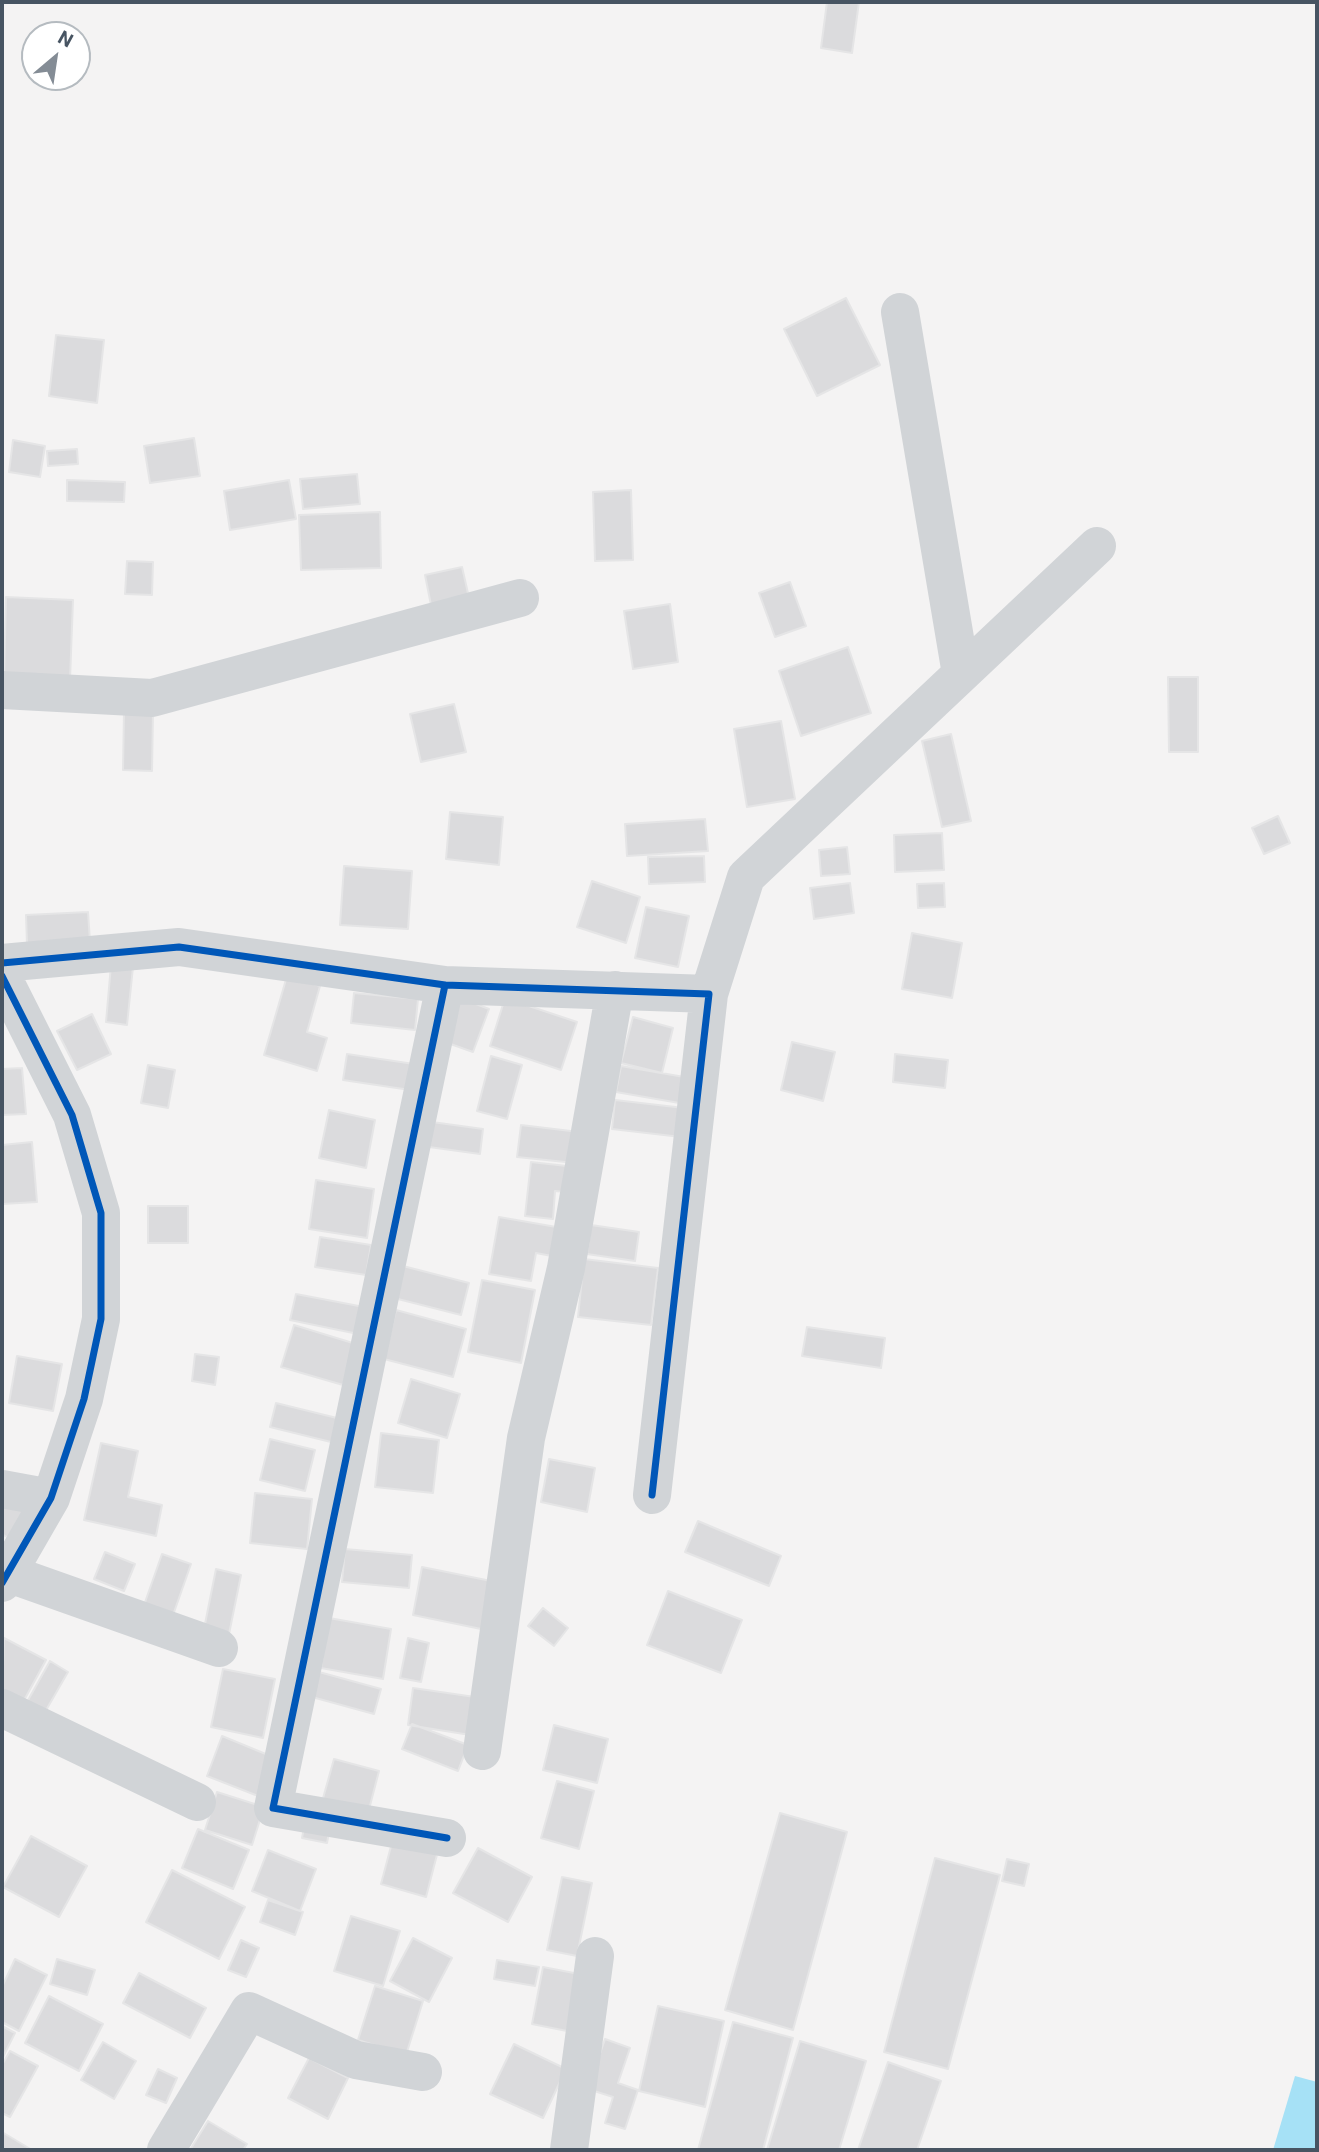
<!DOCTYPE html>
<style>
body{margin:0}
#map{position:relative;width:1319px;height:2152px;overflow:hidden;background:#f4f3f3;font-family:Roboto,sans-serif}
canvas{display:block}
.frame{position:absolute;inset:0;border:4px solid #475462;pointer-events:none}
.north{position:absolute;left:21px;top:21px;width:70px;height:70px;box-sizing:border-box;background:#fff;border:2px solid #b5bbc0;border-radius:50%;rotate:29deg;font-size:19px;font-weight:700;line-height:28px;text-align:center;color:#475462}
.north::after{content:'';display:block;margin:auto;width:24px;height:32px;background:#848c95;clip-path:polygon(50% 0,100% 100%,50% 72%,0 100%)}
</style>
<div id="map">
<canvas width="1319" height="2152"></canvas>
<div class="frame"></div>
<div class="north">N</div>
</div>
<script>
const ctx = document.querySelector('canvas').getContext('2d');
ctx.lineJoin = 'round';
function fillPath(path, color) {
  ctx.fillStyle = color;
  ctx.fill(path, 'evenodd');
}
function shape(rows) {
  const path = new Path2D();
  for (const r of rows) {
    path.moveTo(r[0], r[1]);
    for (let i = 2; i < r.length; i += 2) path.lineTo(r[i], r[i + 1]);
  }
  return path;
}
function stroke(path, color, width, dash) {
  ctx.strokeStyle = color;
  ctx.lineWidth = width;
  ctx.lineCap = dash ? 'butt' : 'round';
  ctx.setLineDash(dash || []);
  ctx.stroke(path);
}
const water = shape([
 [1295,2076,1317,2082,1317,2150,1273,2150]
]);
const building = shape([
 [827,2,859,2,852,53,821,48,827,2],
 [846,298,880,365,817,396,784,329,846,298],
 [56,335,104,340,97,403,49,396,56,335],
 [194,438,200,476,150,483,144,446,194,438],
 [13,440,45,446,40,477,9,472,13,440],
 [77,449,78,464,48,466,47,451,77,449],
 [357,474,360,504,303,509,300,479,357,474],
 [67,480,125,482,124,502,67,501,67,480],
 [289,480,296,519,230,530,224,491,289,480],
 [631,490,633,560,595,561,593,492,631,490],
 [380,512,381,568,301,570,299,515,380,512],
 [127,561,153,562,152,595,125,594,127,561],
 [462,567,470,602,432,610,425,575,462,567],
 [790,582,806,626,775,637,759,593,790,582],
 [6,597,73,600,70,680,4,677,6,597],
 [670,604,678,662,633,669,624,611,670,604],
 [848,647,871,713,801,736,779,671,848,647],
 [1168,677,1198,677,1198,752,1169,752,1168,677],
 [454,704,466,752,421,762,410,714,454,704],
 [124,711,153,712,152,771,123,770,124,711],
 [781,721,795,799,747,807,734,729,781,721],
 [951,734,971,821,942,827,922,741,951,734],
 [450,812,503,817,499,865,446,859,450,812],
 [1278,816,1290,843,1264,854,1252,828,1278,816],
 [705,819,708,851,627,856,625,824,705,819],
 [942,833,944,870,895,872,894,835,942,833],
 [847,847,850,874,821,876,819,850,847,847],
 [704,856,705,882,649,884,648,857,704,856],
 [344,866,412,871,408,929,340,925,344,866],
 [592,881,640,897,626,943,577,927,592,881],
 [850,883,854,913,814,919,810,888,850,883],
 [944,883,945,907,918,908,917,884,944,883],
 [646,907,689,916,678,967,635,958,646,907],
 [88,912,90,941,27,944,26,915,88,912],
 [912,933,962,943,952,998,902,989,912,933],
 [111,965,133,967,127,1025,106,1022,111,965],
 [287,976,320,986,307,1032,327,1038,317,1071,264,1055,287,976],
 [354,993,418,999,415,1030,351,1023,354,993],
 [458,997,489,1009,473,1052,442,1041,458,997],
 [505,998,577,1022,561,1070,490,1046,505,998],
 [92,1014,111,1054,77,1070,57,1031,92,1014],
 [633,1017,673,1028,662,1073,621,1063,633,1017],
 [792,1042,835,1052,823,1101,781,1090,792,1042],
 [347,1054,414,1064,410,1090,343,1080,347,1054],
 [895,1054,948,1060,945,1088,893,1082,895,1054],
 [491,1056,522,1065,507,1119,477,1111,491,1056],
 [148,1065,175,1070,168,1108,141,1103,148,1065],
 [621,1066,690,1078,685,1104,616,1092,621,1066],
 [22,1068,26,1114,2,1115,2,1069,22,1068],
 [615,1100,684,1108,681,1137,612,1129,615,1100],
 [329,1110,375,1120,366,1168,319,1158,329,1110],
 [432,1122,483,1129,480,1154,429,1147,432,1122],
 [521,1125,579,1132,575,1163,517,1157,521,1125],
 [32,1142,37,1202,2,1204,2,1145,32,1142],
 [531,1162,576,1167,573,1193,555,1191,553,1219,525,1216,531,1162],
 [316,1180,374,1189,367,1238,309,1229,316,1180],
 [148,1206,188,1206,188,1243,148,1243,148,1206],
 [499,1217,562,1228,557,1257,536,1253,531,1281,489,1274,499,1217],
 [591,1225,639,1232,635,1261,587,1254,591,1225],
 [320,1237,371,1245,366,1275,315,1267,320,1237],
 [584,1259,658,1268,651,1325,578,1317,584,1259],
 [403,1266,469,1283,461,1315,394,1298,403,1266],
 [482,1280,535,1290,521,1363,468,1352,482,1280],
 [296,1294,364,1307,358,1334,290,1320,296,1294],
 [396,1310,466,1329,453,1377,384,1359,396,1310],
 [294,1325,356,1344,343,1385,281,1367,294,1325],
 [807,1327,885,1338,881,1368,802,1356,807,1327],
 [195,1354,219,1357,215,1385,192,1381,195,1354],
 [17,1356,62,1364,53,1411,9,1403,17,1356],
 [411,1379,460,1394,447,1438,398,1423,411,1379],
 [276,1403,345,1420,339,1444,270,1427,276,1403],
 [381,1433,439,1440,433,1493,375,1487,381,1433],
 [270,1439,315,1450,305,1491,260,1480,270,1439],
 [101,1443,138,1451,128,1497,162,1505,156,1536,84,1520,101,1443],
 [549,1459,595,1468,587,1512,541,1502,549,1459],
 [255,1493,312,1499,307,1549,250,1543,255,1493],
 [2,1499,29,1503,10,1539,2,1534,2,1499],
 [698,1521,781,1556,769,1586,685,1552,698,1521],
 [345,1549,412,1555,409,1588,342,1582,345,1549],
 [105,1552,135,1564,124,1591,94,1579,105,1552],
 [162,1554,191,1564,172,1618,143,1608,162,1554],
 [422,1567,496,1582,486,1630,413,1615,422,1567],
 [216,1569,241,1575,229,1634,204,1629,216,1569],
 [668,1591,742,1620,721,1673,647,1645,668,1591],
 [543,1608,568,1628,554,1646,528,1626,543,1608],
 [329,1618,391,1629,383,1679,321,1668,329,1618],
 [4,1638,46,1660,22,1704,2,1693,4,1638],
 [408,1638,429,1643,421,1682,400,1678,408,1638],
 [50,1661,68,1672,45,1712,27,1702,50,1661],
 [223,1669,275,1679,263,1738,211,1727,223,1669],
 [319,1672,381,1689,374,1714,312,1697,319,1672],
 [413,1688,475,1697,470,1735,408,1725,413,1688],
 [412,1724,468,1745,458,1771,402,1749,412,1724],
 [554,1725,608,1739,597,1783,543,1770,554,1725],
 [222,1736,273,1757,258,1796,207,1776,222,1736],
 [334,1759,379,1771,366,1821,320,1809,334,1759],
 [557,1781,594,1791,579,1849,541,1838,557,1781],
 [217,1792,264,1807,252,1845,205,1830,217,1792],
 [780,1813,847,1832,793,2030,725,2010,780,1813],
 [306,1817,331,1822,327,1843,302,1838,306,1817],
 [198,1829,249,1850,233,1889,182,1868,198,1829],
 [394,1835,439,1847,426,1897,381,1884,394,1835],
 [31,1836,87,1866,59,1917,3,1887,31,1836],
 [478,1848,532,1877,508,1922,453,1893,478,1848],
 [268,1850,316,1869,300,1911,252,1891,268,1850],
 [935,1858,1000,1875,948,2069,884,2052,935,1858],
 [1007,1859,1029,1864,1024,1886,1002,1881,1007,1859],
 [172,1870,245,1907,219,1959,146,1922,172,1870],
 [562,1877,592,1883,577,1956,547,1950,562,1877],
 [268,1900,303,1912,295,1935,260,1922,268,1900],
 [351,1916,400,1931,383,1986,334,1971,351,1916],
 [413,1938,452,1958,429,2002,390,1981,413,1938],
 [241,1940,259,1948,246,1977,228,1970,241,1940],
 [15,1959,47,1975,19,2031,2,2022,2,1987,15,1959],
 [57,1959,95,1970,87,1995,50,1984,57,1959],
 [497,1960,539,1967,535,1986,494,1979,497,1960],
 [543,1967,579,1974,567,2031,532,2024,543,1967],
 [139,1973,206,2008,190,2038,123,2003,139,1973],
 [375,1986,423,2001,406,2055,358,2040,375,1986],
 [49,1996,103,2024,79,2071,25,2043,49,1996],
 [658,2006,724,2021,705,2107,639,2091,658,2006],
 [733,2022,793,2038,763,2150,698,2150,733,2022],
 [2,2026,15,2033,2,2059,2,2026],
 [605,2039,630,2048,618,2083,638,2090,625,2129,605,2123,613,2097,588,2089,605,2039],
 [800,2041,866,2061,839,2150,767,2150,800,2041],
 [103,2042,136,2061,114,2099,81,2080,103,2042],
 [514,2044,566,2069,543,2118,490,2094,514,2044],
 [10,2051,38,2066,10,2117,2,2113,2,2065,10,2051],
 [309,2058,348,2078,328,2119,288,2098,309,2058],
 [888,2062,941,2081,917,2150,858,2150,888,2062],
 [158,2069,177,2078,166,2103,146,2095,158,2069],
 [208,2121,247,2144,243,2150,190,2150,208,2121],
 [2,2132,32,2150,2,2150,2,2132]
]);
const street = shape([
 [900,312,961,674],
 [2,690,152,698,520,598],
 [2,963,179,947,445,985,709,994,652,1495],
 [2,976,72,1115,101,1213,101,1319,84,1399,51,1498,2,1583],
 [445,985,273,1808,447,1838],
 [709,994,746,877,1097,546],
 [2,1489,51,1498],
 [7,1573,219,1648],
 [2,1708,197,1802],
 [482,1751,526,1438,566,1268,615,990],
 [166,2150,249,2011,356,2060,423,2072],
 [569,2150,595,1956]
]);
const cycleway = shape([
 [2,963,179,947,445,985,709,994,652,1495],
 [2,976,72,1115,101,1213,101,1319,84,1399,51,1498,2,1583],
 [445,985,273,1808,447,1838]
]);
fillPath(water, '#a6e1f6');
fillPath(building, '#dbdbdd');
stroke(building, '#e5e5e6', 2);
stroke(street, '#d1d4d7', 38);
stroke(cycleway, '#0057b8', 7);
</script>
